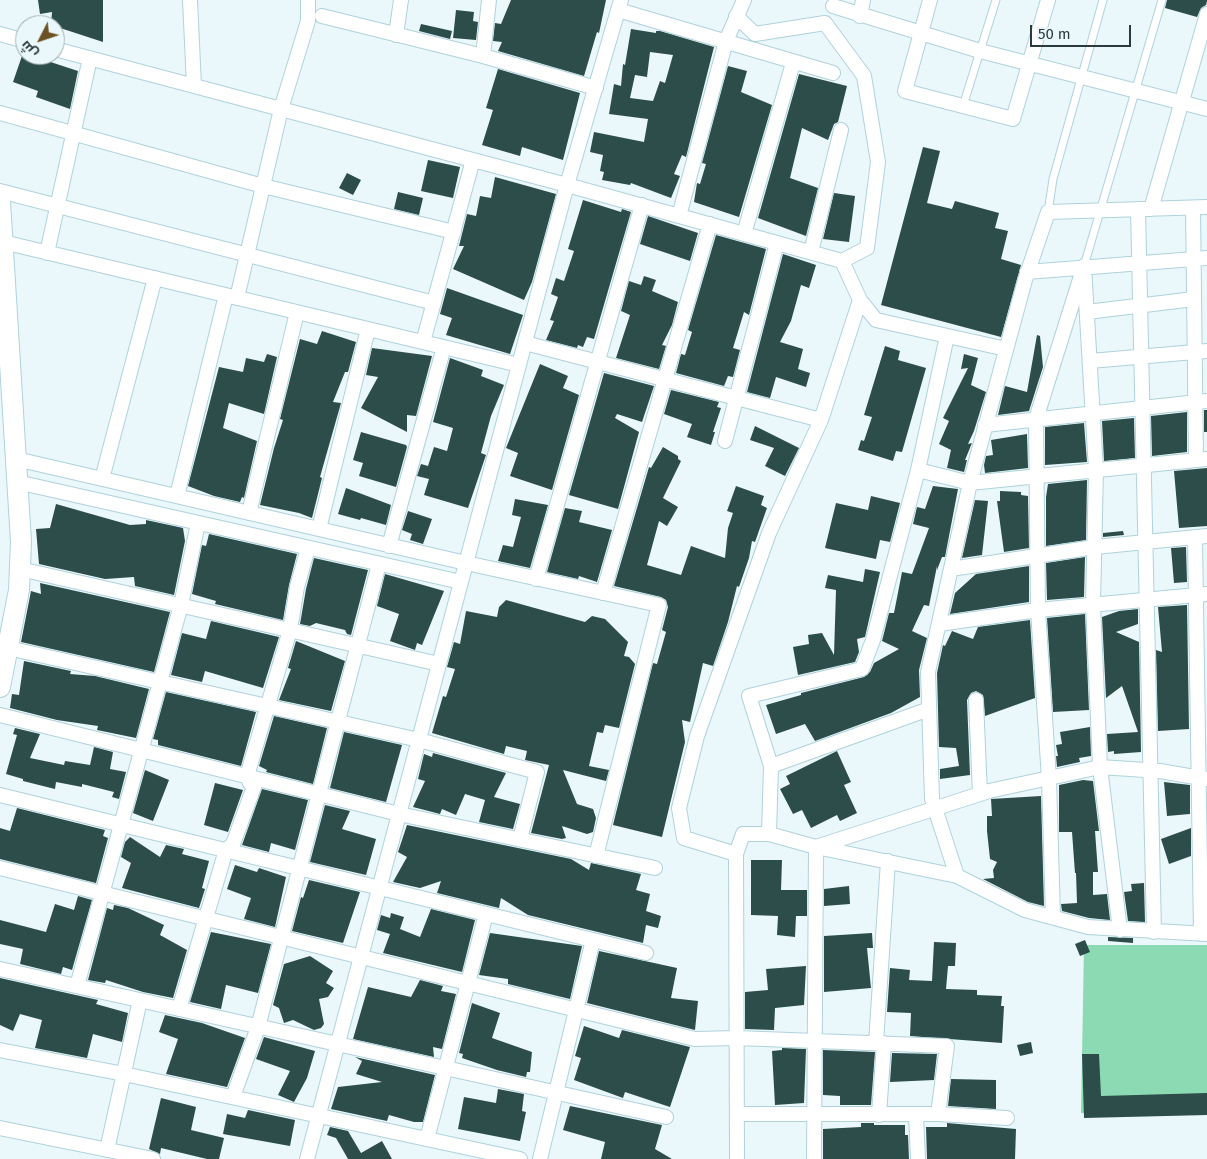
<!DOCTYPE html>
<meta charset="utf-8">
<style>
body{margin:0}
#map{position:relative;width:1207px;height:1159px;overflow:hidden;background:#eaf8fc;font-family:"Fira Sans",Cairo,sans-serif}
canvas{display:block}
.north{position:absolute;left:15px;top:15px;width:50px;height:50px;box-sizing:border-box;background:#eaf8fc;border:1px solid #9eacb0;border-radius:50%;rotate:229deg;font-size:14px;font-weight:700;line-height:20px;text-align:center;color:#2b3a3d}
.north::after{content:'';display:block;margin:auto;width:18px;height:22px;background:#6c5123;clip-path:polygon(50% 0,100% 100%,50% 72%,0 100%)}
.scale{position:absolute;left:1030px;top:25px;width:101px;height:22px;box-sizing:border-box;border:2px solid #2b3a3d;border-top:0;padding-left:6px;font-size:15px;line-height:18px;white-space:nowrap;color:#2b3a3d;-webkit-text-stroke:4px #eaf8fc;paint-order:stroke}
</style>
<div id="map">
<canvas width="1207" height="1159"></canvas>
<div class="north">ش</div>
<div class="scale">50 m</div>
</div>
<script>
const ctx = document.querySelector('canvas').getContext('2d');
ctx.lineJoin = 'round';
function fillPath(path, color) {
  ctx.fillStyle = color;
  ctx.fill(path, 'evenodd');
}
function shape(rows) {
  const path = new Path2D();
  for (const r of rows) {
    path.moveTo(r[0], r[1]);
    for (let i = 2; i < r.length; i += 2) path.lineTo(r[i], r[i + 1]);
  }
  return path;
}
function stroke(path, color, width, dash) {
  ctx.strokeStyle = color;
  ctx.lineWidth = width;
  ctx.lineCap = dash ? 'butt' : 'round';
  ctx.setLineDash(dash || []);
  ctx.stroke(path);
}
const green = shape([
 [1084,945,1207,945,1207,1115,1081,1113]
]);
const building = shape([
 [38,0,103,0,103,42,51,25,52,12,40,14],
 [511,0,606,0,599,33,597,32,584,76,498,51,502,42,493,41,495,23,501,24],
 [1167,0,1207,0,1207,1,1206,5,1201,8,1197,17,1165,8],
 [456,10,474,12,473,21,478,22,476,40,453,38],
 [421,24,452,31,450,39,419,31],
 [631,29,656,33,656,31,660,31,714,47,686,157,682,155,674,174,680,176,671,198,631,183,630,185,602,180,604,172,600,171,603,155,590,152,594,132,644,142,648,119,609,114,614,84,621,86,623,64,625,65],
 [650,52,673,55,665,83,660,81,653,101,630,98,635,75,647,77],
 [23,53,78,71,70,109,36,97,38,91,13,82],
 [728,66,747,71,741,92,772,105,739,217,694,202,697,183,700,184,706,164,702,163],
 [498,69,580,93,563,160,522,147,520,156,482,145,493,110,486,108],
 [799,74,847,86,838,122,834,124,828,140,802,128,790,178,818,188,806,236,758,218],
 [923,147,940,151,927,203,952,209,955,201,999,213,995,228,1008,231,1001,259,1021,265,1001,337,881,305],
 [428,160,460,167,453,198,421,191],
 [347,173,361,180,353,195,339,188],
 [495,177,556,194,532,282,524,300,453,269,464,246,459,246,467,214,476,216,480,196,491,198],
 [398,192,423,198,419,215,394,209],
 [834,193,855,196,849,242,823,239],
 [583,200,621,212,622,209,631,212,594,339,587,337,583,347,578,345,577,348,546,340,554,321,550,320,558,297,551,294,556,278,564,281,574,251,568,249],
 [648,216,698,233,690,261,640,244],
 [716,235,766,249,749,315,744,312,733,348,740,350,733,377,728,376,724,386,676,373,681,354,685,355,692,332,688,330],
 [783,254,816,265,809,288,801,285,791,321,780,342,803,349,798,369,810,373,806,387,776,377,770,398,747,392],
 [644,276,656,280,652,291,678,302,672,325,662,345,666,346,659,369,616,358,630,315,621,311,629,281,641,285],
 [447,288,523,315,510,354,446,335,452,318,440,314],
 [322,331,356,342,348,372,345,372,333,402,341,403,320,477,322,478,312,518,299,513,260,505,274,448,283,420,280,419,300,339,317,344],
 [1037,335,1040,336,1043,367,1029,411,998,415,1005,386,1027,392],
 [885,346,900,351,898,360,926,368,902,452,896,451,893,461,858,450,861,440,864,441,872,417,864,415],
 [372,348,432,356,416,416,407,415,407,432,361,408,378,377,366,375],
 [267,354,277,357,264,414,229,403,223,428,257,441,244,498,242,497,240,502,214,496,188,486,219,367,243,372,246,358,264,362],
 [964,354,978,358,971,385,986,392,974,431,968,444,972,443,965,460,967,460,964,472,947,468,951,450,939,444,949,421,943,418,968,368,961,369],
 [450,358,483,370,481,376,504,385,491,416,481,453,486,455,468,508,424,495,429,479,417,476,421,464,428,466,434,447,447,451,453,428,433,422],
 [540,364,568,376,563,388,579,395,552,490,510,476,518,453,506,448],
 [604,373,654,386,642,422,617,414,615,418,639,432,618,509,569,495],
 [671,390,719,402,717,407,721,408,713,432,715,432,711,445,687,437,692,424,664,414],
 [1204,410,1207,410,1207,432,1204,432],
 [1187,412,1187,452,1152,456,1151,416],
 [1134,418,1135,458,1104,461,1102,421],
 [1084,423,1087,462,1045,465,1045,427],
 [755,426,799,448,785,476,765,466,774,448,750,440],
 [361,432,406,445,407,447,396,487,359,476,363,463,353,460],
 [1027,434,1028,468,985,473,984,465,986,456,993,455,991,440],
 [663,447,678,456,678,459,681,461,663,498,678,507,667,526,659,521,647,565,681,575,691,546,725,558,728,528,733,513,727,511,736,486,764,496,761,505,767,508,755,542,752,541,749,558,739,587,737,586,728,622,713,666,703,663,690,722,682,720,685,742,662,837,613,825,653,663,657,664,666,632,662,630,668,607,666,600,661,597,614,586,649,467,651,468],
 [1207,468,1207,526,1179,528,1174,471],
 [1087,480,1086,540,1046,546,1046,497,1048,484],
 [933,486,958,489,945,557,942,557,937,570,937,566,929,606,924,605,912,631,927,638,919,670,920,697,891,713,815,741,805,724,776,734,766,705,801,695,801,693,864,677,870,672,874,663,899,649,882,641,889,613,894,613,902,572,912,574,929,528,913,524,917,507,925,509],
 [346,488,391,505,386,525,361,518,360,520,338,514],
 [1000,491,1021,492,1021,495,1028,496,1029,548,1004,552,997,501,1000,501],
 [871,496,900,503,890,542,880,540,876,559,825,548,836,503,868,510],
 [515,499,548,505,530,568,498,561,503,545,513,547,521,517,512,515],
 [975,500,988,501,982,555,962,558],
 [56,504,130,525,146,524,146,520,183,528,185,541,174,595,135,586,134,577,105,579,39,564,36,529,50,528],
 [565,508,582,511,579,522,612,530,597,582,579,576,578,579,547,572],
 [408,511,432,519,423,544,410,540,412,534,402,530],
 [1123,531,1124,535,1103,537,1103,533],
 [209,534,297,554,289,585,283,620,215,604,216,601,192,594,202,545,206,546],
 [1186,547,1187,582,1174,583,1171,548],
 [1085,557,1084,597,1047,600,1046,563],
 [314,558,368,570,351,635,347,634,345,630,316,623,310,626,300,624,306,589],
 [1029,566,1029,602,950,614,955,593,976,574],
 [865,569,880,572,865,637,857,639,859,652,855,662,798,675,793,647,809,644,808,635,822,633,834,655,836,590,825,588,828,575,863,582],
 [385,574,444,591,422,645,417,643,415,650,390,641,399,614,377,606],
 [40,583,170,612,154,672,21,642,31,591,41,594],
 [506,600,585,622,592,616,605,619,628,642,624,656,629,657,635,664,619,728,605,725,603,733,597,732,589,766,609,770,606,781,563,770,577,804,593,809,596,818,593,832,587,834,562,826,566,838,562,839,531,833,549,765,525,760,527,751,506,746,504,754,432,733,443,696,446,697,455,669,447,667,454,642,460,644,466,611,497,617,499,607],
 [1187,605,1189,729,1158,731,1156,650,1162,652,1158,607],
 [1138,609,1138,624,1116,632,1139,642,1141,752,1114,754,1114,751,1108,752,1107,734,1138,732,1122,686,1106,698,1102,617,1119,611],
 [1085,614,1089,710,1053,712,1047,618],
 [1030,620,1035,698,985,716,983,695,976,691,971,693,967,700,970,775,940,779,940,769,959,766,956,748,939,747,937,673,943,645,945,646,952,631,973,639,978,627],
 [211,621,279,637,263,688,205,671,202,682,171,675,182,633,206,639],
 [296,641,345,661,331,711,279,700,291,669,288,668],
 [24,661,71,671,70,674,95,676,149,689,136,738,97,730,98,726,57,720,10,708,12,694,19,695],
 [166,692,256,712,241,766,158,745,158,740,153,739],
 [274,716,327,728,313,784,266,772,267,770,259,766],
 [1090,727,1091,756,1079,758,1080,762,1057,767,1056,756,1058,756,1056,745,1062,744,1060,732],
 [15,728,40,734,30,758,64,765,65,761,90,765,94,747,113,752,110,769,126,772,119,799,112,797,114,792,82,784,82,787,56,782,55,789,23,781,23,779,6,774,17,735,13,734],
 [344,732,402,745,386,802,330,788],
 [837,751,851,782,844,785,857,813,840,821,837,815,811,828,802,810,793,814,780,789,790,784,786,776],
 [433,753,506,773,494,797,520,804,513,829,479,822,485,800,465,794,456,815,442,809,440,814,413,807,425,781,418,779,424,754,432,757],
 [145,770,169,780,153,821,133,813],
 [1083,780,1093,781,1099,831,1095,831,1098,872,1093,872,1093,895,1107,894,1110,920,1089,918,1062,911,1061,904,1077,903,1076,873,1075,873,1072,832,1059,832,1059,785],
 [1164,782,1190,785,1190,814,1167,816],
 [215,783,243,790,228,832,204,825],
 [262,789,308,800,295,850,271,843,269,852,242,845],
 [1041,796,1044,906,1028,902,983,879,994,878,993,870,997,862,990,859,987,831,987,816,992,816,991,799],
 [325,805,350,811,342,829,376,839,366,875,310,862],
 [17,808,105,830,103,836,108,838,96,883,0,859,0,828,10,831],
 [407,825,571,859,589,870,591,863,641,874,636,890,650,894,646,911,661,916,658,928,646,925,643,943,528,915,501,898,499,908,437,893,441,881,420,888,393,882,407,857,398,852],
 [1191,828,1191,856,1169,864,1161,839],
 [130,837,160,857,166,845,184,849,182,854,209,861,202,888,205,889,199,908,122,888,131,863,121,857,125,842],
 [751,860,782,860,781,890,807,890,807,916,796,916,795,937,777,935,778,916,751,915],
 [235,865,257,872,259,868,286,877,275,927,244,919,251,898,227,889],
 [309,880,360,892,343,943,292,931,301,897,303,898],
 [1144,883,1145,922,1128,921,1124,892,1132,891,1131,884],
 [849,886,850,904,824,906,824,889],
 [78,896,92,900,72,970,63,967,61,974,20,964,23,949,0,944,0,920,46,932,55,904,74,910],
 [114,905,128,908,164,925,160,935,187,950,173,998,143,992,106,980,105,983,88,980,107,908,113,910],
 [431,909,475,920,462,972,383,953,390,934,377,930,381,915,390,918,391,913,404,917,400,929,420,937],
 [211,932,271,944,258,993,226,985,221,1009,190,1002],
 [490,933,582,946,570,999,508,984,508,979,479,975],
 [872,933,873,948,867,948,871,988,824,992,824,936],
 [1108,937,1133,938,1133,943,1108,941],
 [1085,940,1090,952,1080,956,1075,944],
 [934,942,956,943,955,966,948,966,946,989,977,990,977,995,1002,996,1001,1006,1004,1006,1002,1043,910,1036,911,1013,887,1012,890,968,910,970,909,980,932,981],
 [599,951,677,968,671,998,698,1001,695,1030,587,1003],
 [310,956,333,971,326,983,334,988,328,997,319,999,324,1024,321,1028,314,1030,293,1020,284,1023,279,1008,273,1005,284,964],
 [806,966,804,1005,775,1008,774,1030,745,1029,745,992,768,990,766,969],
 [0,978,98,1000,96,1004,128,1013,122,1042,93,1034,87,1058,35,1048,42,1020,20,1014,13,1031,0,1025],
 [420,980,443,986,441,991,456,994,442,1049,433,1047,434,1057,353,1039,368,987,411,997],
 [472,1003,500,1013,492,1038,532,1052,530,1072,527,1072,526,1077,497,1070,462,1058,463,1054,459,1053],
 [165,1015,202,1023,245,1038,227,1087,166,1074,178,1039,159,1032],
 [584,1026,619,1038,622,1030,690,1047,670,1107,625,1092,623,1098,574,1080,581,1058,575,1056],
 [264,1037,315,1051,307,1078,294,1102,278,1095,290,1071,256,1059],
 [1031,1042,1033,1053,1020,1056,1017,1045],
 [782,1048,806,1049,804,1103,775,1105,772,1051,782,1050],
 [823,1050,875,1052,871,1105,840,1105,840,1096,823,1095],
 [892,1053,937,1054,934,1080,890,1082],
 [1082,1054,1099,1054,1101,1096,1207,1093,1207,1115,1084,1118],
 [355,1057,435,1075,423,1122,414,1122,389,1115,387,1121,331,1109,338,1087,382,1082,356,1074,362,1061],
 [951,1079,996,1080,996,1109,948,1106],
 [498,1089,524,1094,522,1111,526,1112,520,1141,458,1129,464,1097,496,1103],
 [161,1098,196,1107,191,1130,224,1138,219,1159,207,1159,161,1148,160,1154,149,1149],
 [570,1106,662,1125,655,1149,672,1159,601,1159,605,1142,563,1130],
 [248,1110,295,1120,290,1146,223,1134,227,1114,245,1118],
 [861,1123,874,1123,874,1125,905,1125,905,1135,908,1135,909,1159,823,1159,823,1129,861,1127],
 [947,1123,1016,1129,1015,1159,927,1159,926,1127,947,1127],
 [330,1127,348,1131,361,1153,382,1141,392,1159,348,1159,336,1138,327,1135]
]);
const lane = shape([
 [963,106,996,0],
 [1048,212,1053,179,1103,0],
 [1084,266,1162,0]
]);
const street = shape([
 [190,0,194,86],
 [930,0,905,91,1013,119,1048,0],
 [833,6,980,51,1207,109],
 [618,10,833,73],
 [322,16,483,56,596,88],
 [736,16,755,34,825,23,864,76,878,162,867,248,842,261,860,300,821,420,769,533,697,736,679,808,684,838,736,854,743,834,769,834,771,766,749,696,862,669,873,640,918,470,970,483,1207,459],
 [860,16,863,0],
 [0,34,25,41],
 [396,35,401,0],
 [55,49,567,185,842,261],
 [483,56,489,0],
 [0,113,263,186,454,232],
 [0,191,434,303],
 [1207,207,1048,212,1025,280,970,483,928,672,932,799,957,876,1025,910,1088,927,1207,934],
 [1193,208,1196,460],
 [1138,209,1154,932],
 [1151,209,1207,14],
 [679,216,726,41,744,0],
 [744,234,793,63],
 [3,242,519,365],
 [811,252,841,130],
 [47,253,90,58],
 [1084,266,1096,470,1093,604,1100,767,1120,930],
 [1027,272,1207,258],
 [237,298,281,109,308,21,308,0],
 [860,300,876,320,1006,349],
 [1087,312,1194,299],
 [423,342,473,160],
 [525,343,821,420],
 [1090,361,1207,351],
 [985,425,1207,401],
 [725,441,777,243],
 [16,459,466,563,659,605,596,856],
 [918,470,947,336],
 [102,479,155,278],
 [17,482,461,582],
 [177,496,226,295],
 [249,513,297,312],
 [319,529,368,329],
 [1195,538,1201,934],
 [389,546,444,347],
 [20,569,439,664],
 [951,569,1095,547,1207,536],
 [536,579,642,205],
 [603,593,710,224],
 [939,624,1038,610,1207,594],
 [8,648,419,740,537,772,520,839],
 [976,700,980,794],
 [0,715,399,814,655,868],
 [771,766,929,709],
 [0,795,646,953],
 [769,834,816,847,957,876],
 [736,854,737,1159],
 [0,868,695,1039,737,1038,947,1046,938,1114,737,1114],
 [1053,917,1049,779,1038,610,1036,419,1081,276],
 [0,969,666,1117],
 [77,986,181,605,198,523],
 [179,1009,226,850,233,844,255,784,250,783,247,776,290,630,297,587,308,548],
 [876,1043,888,861],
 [0,1050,124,1074,520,1159],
 [233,1097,258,1027,379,564],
 [938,1114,1007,1118],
 [879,1115,884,1043],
 [916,1115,918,1159],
 [0,1128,153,1159],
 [427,1139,486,914],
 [107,1150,140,1000],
 [307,1159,567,185,621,0],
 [540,1159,593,940],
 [814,1159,816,847,989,791,1100,767,1160,771,1207,779]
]);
const secondary = shape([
 [0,201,21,542,19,590,0,687]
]);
fillPath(green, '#8cdab3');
fillPath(building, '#2c4d4a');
stroke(lane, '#afd2dc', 9);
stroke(street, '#afd2dc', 16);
stroke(secondary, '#afd2dc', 22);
stroke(lane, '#fff', 7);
stroke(street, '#fff', 14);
stroke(secondary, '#fff', 20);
</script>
